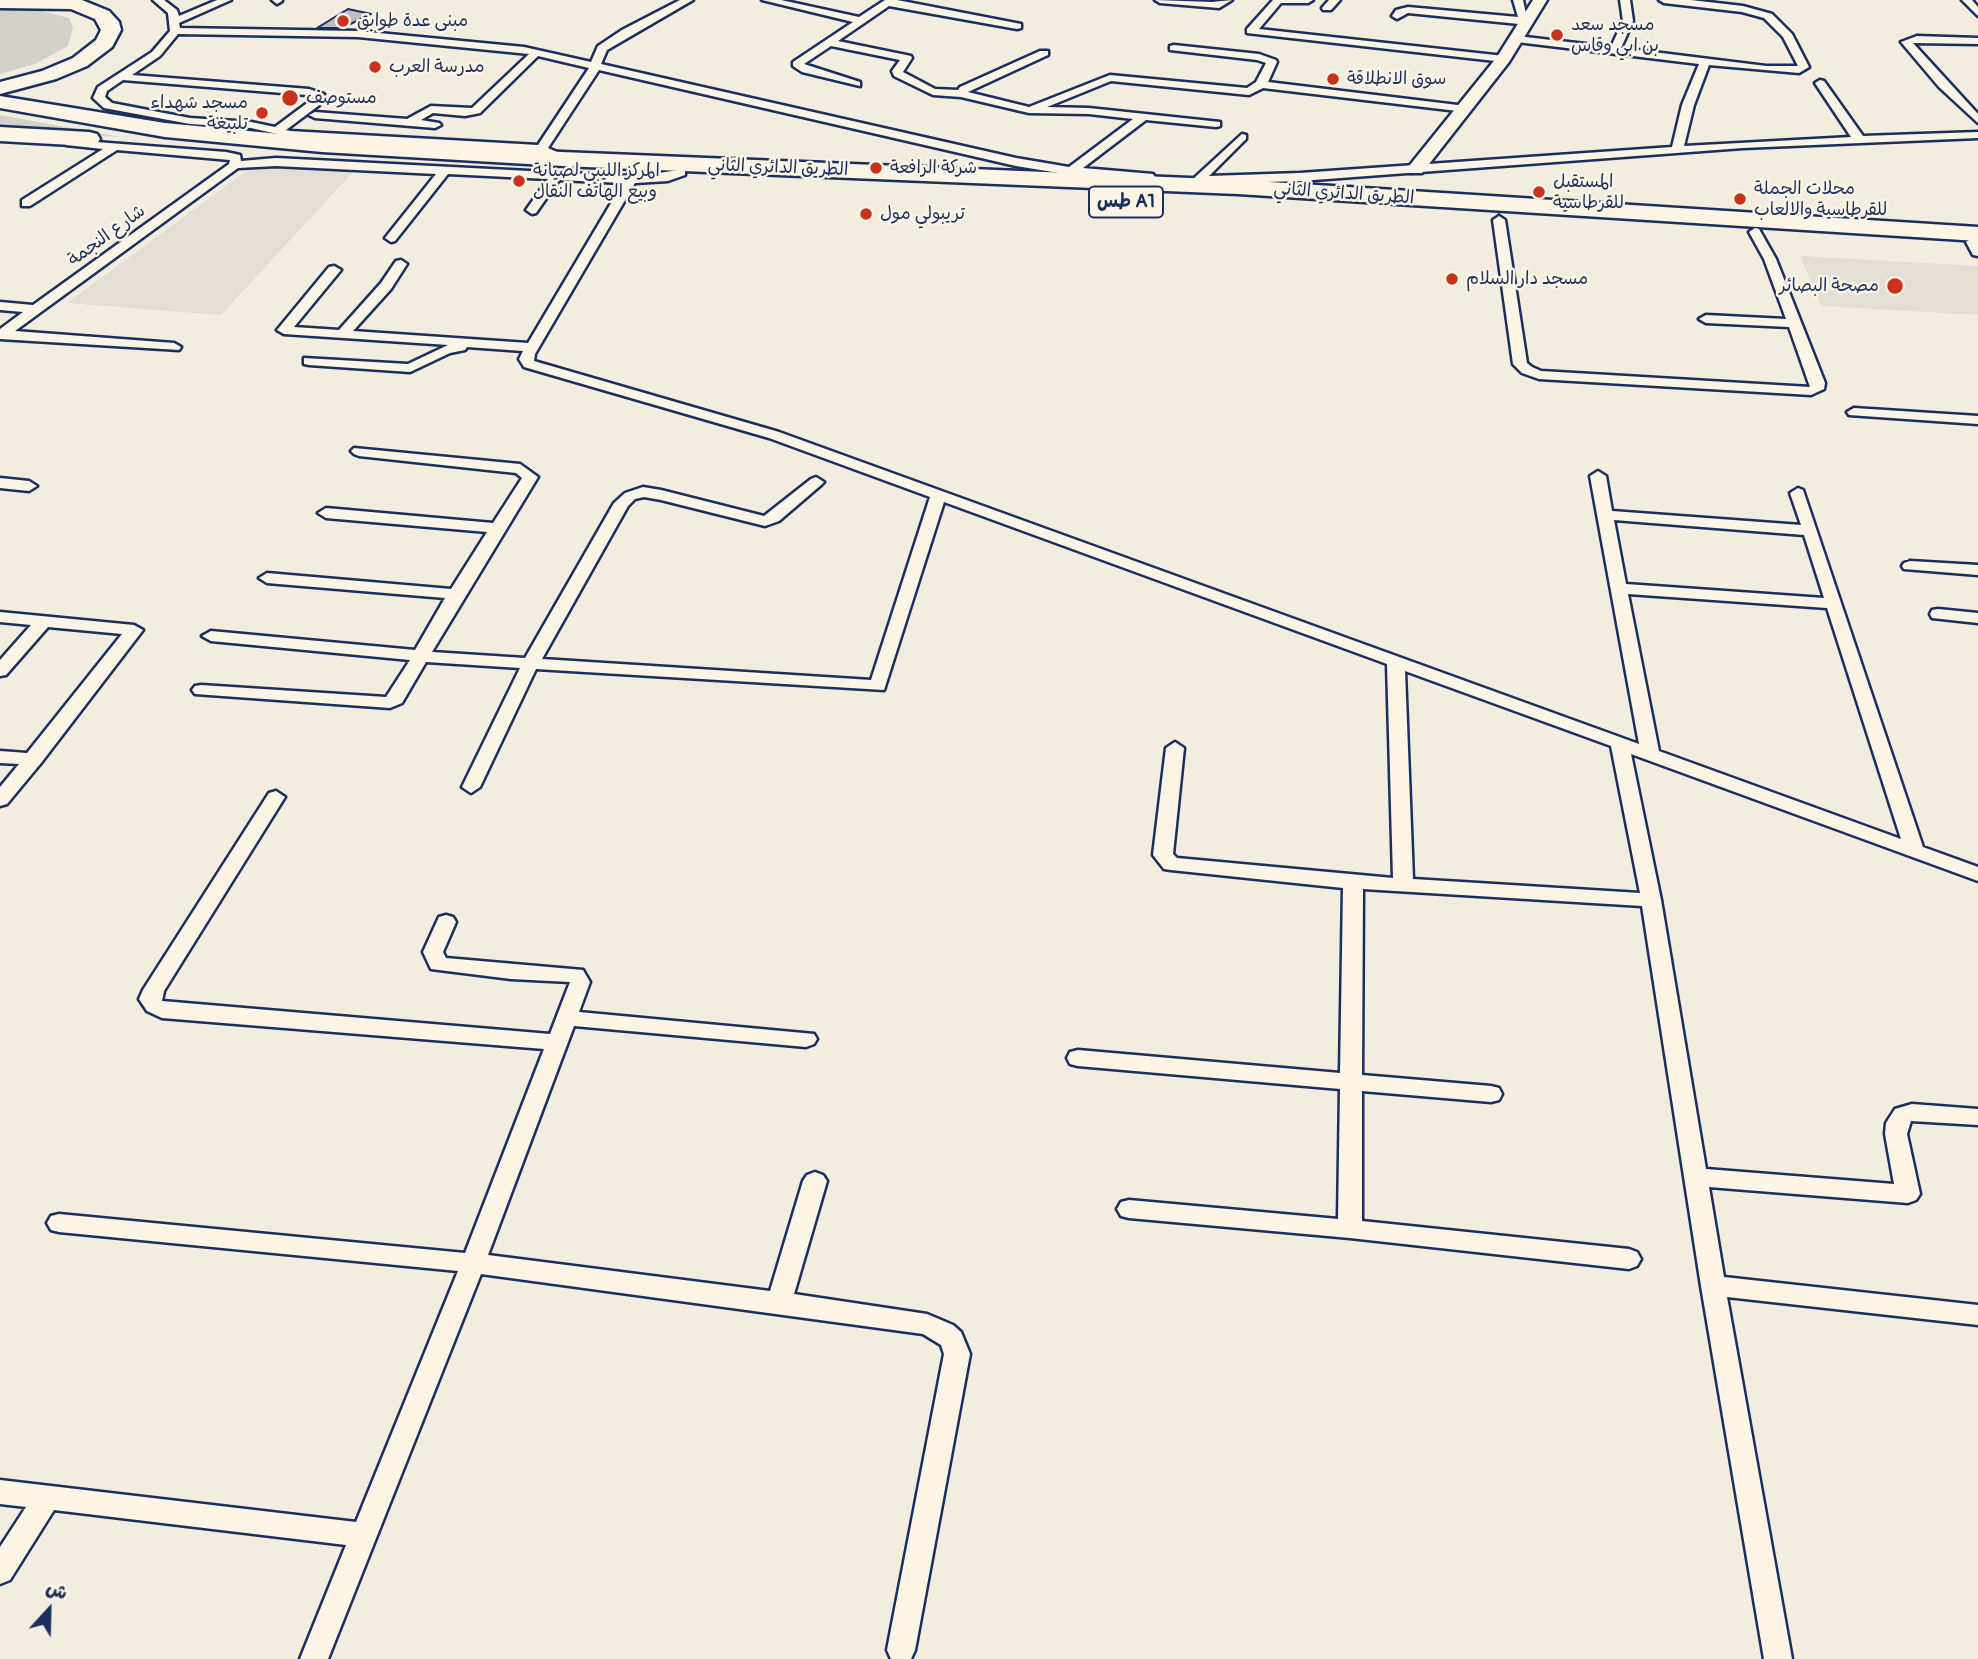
<!DOCTYPE html>
<meta charset="utf-8">
<style>
body{margin:0}
#map{position:relative;width:1978px;height:1659px;overflow:hidden;background:#f3ede0;font-family:Pangolin,"Playpen Sans Arabic",sans-serif}
canvas{display:block}
.north{position:absolute;left:14px;top:1575px;width:70px;height:70px;-webkit-text-stroke:5px #fcf5e5;paint-order:stroke;rotate:22deg;font-size:19px;font-weight:700;line-height:28px;text-align:center;color:#1b2f5e}
.north::after{content:'';display:block;margin:auto;width:24px;height:32px;background:#1b2f5e;clip-path:polygon(50% 0,100% 100%,50% 72%,0 100%)}
</style>
<div id="map">
<canvas width="1978" height="1659"></canvas>
<div class="north">ش</div>
</div>
<script>
const ctx = document.querySelector('canvas').getContext('2d');
ctx.lineJoin = 'round';
function fillPath(path, color) {
  ctx.fillStyle = color;
  ctx.fill(path, 'evenodd');
}
function shape(rows) {
  const path = new Path2D();
  for (const r of rows) {
    path.moveTo(r[0], r[1]);
    for (let i = 2; i < r.length; i += 2) path.lineTo(r[i], r[i + 1]);
  }
  return path;
}
function stroke(path, color, width, dash) {
  ctx.strokeStyle = color;
  ctx.lineWidth = width;
  ctx.lineCap = dash ? 'butt' : 'round';
  ctx.setLineDash(dash || []);
  ctx.stroke(path);
}
function write(font, color, halo, rows, align = 'center') {
  ctx.font = font + ' Pangolin,"Playpen Sans Arabic",sans-serif';
  ctx.lineWidth = 5;
  ctx.setLineDash([]);
  ctx.textBaseline = 'middle';
  ctx.strokeStyle = halo;
  ctx.fillStyle = color;
  for (const [text, x, y, turn = 0] of rows) {
    ctx.save();
    ctx.translate(x, y);
    ctx.rotate((+turn || 0) * Math.PI / 180);
    ctx.textAlign = isNaN(turn) ? turn : align;
    if (halo) ctx.strokeText(text, 0, 0);
    ctx.fillText(text, 0, 0);
    ctx.restore();
  }
}
const built = shape([
 [291,166,354,171,221,315,67,303,249,169],
 [1800,256,1978,266,1978,315,1821,306]
]);
const green = shape([
 [0,8,37,10,69,18,73,27,68,46,35,64,0,74],
 [0,115,120,137,0,131]
]);
const building = shape([
 [348,9,371,14,342,28,317,28,348,9]
]);
const street = shape([
 [153,0,164,0,177,10,179,16,217,0,231,0,179,23,180,28,358,31,524,47,591,62,598,46,622,30,680,0,693,0,607,50,601,64,1016,158,1069,167,1133,119,1089,114,1029,113,961,97,933,95,894,76,892,71,900,60,831,46,804,64,860,82,860,86,802,72,793,66,793,62,853,22,762,0,781,0,859,17,885,0,897,0,1021,24,1021,28,1017,29,889,6,838,41,911,56,912,58,903,72,935,89,958,90,960,87,1040,51,1048,51,1048,55,968,92,1029,107,1110,75,1247,88,1256,82,1266,63,1257,60,1170,50,1170,46,1174,45,1259,54,1276,60,1277,62,1268,82,1466,106,1472,109,1466,112,1263,88,1249,95,1111,81,1047,107,1089,108,1220,122,1220,126,1216,127,1146,120,1083,168,1153,174,1155,177,1149,181,1071,175,1016,166,599,70,548,148,566,156,566,162,562,163,540,153,525,155,524,151,290,137,251,128,190,124,104,108,93,98,98,87,152,52,170,31,168,13,153,0],
 [178,34,358,37,529,54,472,108,431,106,407,119,315,112,309,115,315,118,435,128,441,125,439,123,421,120,433,113,465,116,480,113,538,56,589,68,538,145,290,131,286,130,322,103,324,94,309,89,132,75,160,56,178,34],
 [123,80,307,95,314,98,275,127,251,122,190,118,112,103,105,97,107,91,123,80],
 [272,0,282,0,282,1,277,4,272,0],
 [1155,0,1212,2,1232,0,1219,8,1160,3,1155,0],
 [1273,0,1313,0,1308,3,1281,3,1259,29,1504,56,1509,59,1504,62,1247,33,1247,29,1273,0],
 [1329,0,1340,0,1331,10,1323,10,1322,8,1329,0],
 [1513,0,1523,0,1529,28,1521,28,1519,24,1408,13,1397,19,1392,16,1396,10,1408,7,1518,17,1513,0],
 [1620,0,1630,0,1633,21,1621,48,1766,66,1798,66,1783,37,1764,18,1742,12,1664,3,1659,0,1691,0,1743,6,1772,14,1792,34,1809,67,1799,73,1709,65,1694,105,1684,146,1851,137,1815,83,1820,80,1824,81,1863,136,1978,132,1978,138,1743,148,1300,181,1198,184,1192,180,1242,134,1246,135,1246,139,1209,176,1300,173,1672,147,1682,105,1699,64,1517,42,1512,39,1517,36,1611,47,1623,21,1620,0],
 [1962,0,1972,0,1978,7,1978,16,1962,0],
 [1917,36,1978,38,1978,44,1913,43,1978,114,1978,123,1939,87,1901,42,1917,36],
 [70,140,226,152,240,155,241,161,276,158,627,176,633,166,637,165,643,169,639,176,685,169,685,175,668,181,635,183,535,354,534,361,779,432,1639,744,1590,476,1598,471,1606,476,1612,511,1801,525,1790,493,1798,488,1803,490,1923,847,1978,867,1978,881,1631,754,1661,900,1706,1169,1894,1184,1885,1134,1886,1123,1895,1109,1912,1104,1978,1109,1978,1125,1911,1121,1907,1134,1920,1194,1916,1200,1908,1203,1709,1187,1724,1277,1978,1305,1978,1325,1727,1297,1792,1659,1764,1659,1701,1286,1642,906,1363,889,1362,1075,1491,1086,1499,1088,1502,1094,1499,1100,1491,1102,1362,1091,1362,1221,1629,1249,1637,1252,1641,1259,1637,1266,1629,1269,1350,1238,1129,1218,1121,1216,1117,1209,1121,1202,1129,1200,1338,1219,1340,1089,1078,1066,1070,1064,1067,1058,1070,1052,1078,1050,1340,1073,1343,888,1171,870,1164,869,1153,855,1166,748,1175,742,1184,748,1173,854,1177,858,1393,878,1387,664,944,502,884,690,536,669,480,787,471,793,462,787,520,668,426,662,402,703,390,708,195,694,192,690,195,686,201,685,386,697,410,660,211,641,202,636,211,631,415,650,445,598,267,583,259,578,267,573,451,589,487,532,326,518,318,513,326,508,493,523,522,478,516,473,359,456,354,454,351,451,354,448,520,464,538,477,432,652,525,658,614,503,625,493,643,487,661,490,764,516,811,479,816,477,824,482,821,485,779,521,765,526,661,500,644,497,635,499,628,506,542,659,871,680,930,497,769,438,524,367,519,359,523,351,467,347,465,350,450,353,410,372,309,365,304,364,304,358,408,364,448,345,284,334,277,330,329,267,334,266,341,270,294,327,339,330,381,283,396,261,401,260,407,264,391,289,353,331,528,343,623,183,559,180,536,213,532,214,526,210,548,179,448,174,395,241,391,242,385,238,436,174,276,166,238,168,15,331,174,343,181,347,179,350,0,339,0,329,23,312,0,310,0,302,33,305,229,164,230,160,117,150,30,206,22,206,22,200,103,149,66,145,66,141,70,140],
 [1614,520,1804,535,1824,598,1626,584,1614,520],
 [1628,594,1827,608,1901,839,1659,751,1628,594],
 [1405,671,1611,746,1640,893,1413,879,1405,671],
 [1499,216,1505,220,1527,363,1532,367,1541,371,1810,387,1789,327,1706,323,1699,319,1706,315,1786,319,1764,259,1749,232,1755,228,1759,229,1776,259,1825,383,1824,389,1811,395,1539,379,1522,373,1513,364,1493,220,1499,216],
 [1972,238,1978,241,1978,256,1973,255,1966,242,1972,238],
 [1854,408,1978,416,1978,424,1849,415,1847,412,1854,408],
 [0,478,29,481,37,486,29,491,0,488,0,478],
 [1910,561,1978,565,1978,575,1904,569,1902,566,1904,563,1910,561],
 [1938,609,1978,613,1978,623,1932,618,1930,614,1932,610,1938,609],
 [0,612,134,625,143,630,41,763,7,804,0,806,0,787,19,764,0,763,0,751,27,753,122,634,48,627,6,675,0,676,0,660,31,625,0,622,0,612],
 [276,791,285,797,164,991,162,1001,550,1034,570,982,511,979,431,969,423,952,439,917,446,915,453,917,456,922,443,952,446,958,583,970,590,982,579,1012,814,1034,817,1039,814,1044,806,1047,574,1026,488,1255,770,1291,803,1181,807,1175,815,1172,823,1175,827,1181,794,1294,927,1314,953,1325,961,1332,970,1354,915,1650,911,1659,891,1659,887,1650,944,1354,941,1345,923,1334,481,1274,328,1659,300,1659,346,1545,54,1510,10,1580,0,1584,0,1547,26,1507,0,1504,0,1480,356,1522,458,1271,59,1232,51,1230,47,1223,51,1216,59,1214,465,1253,544,1049,162,1018,147,1011,139,999,143,990,269,793,276,791]
]);
const secondary = shape([
 [1533,0,1547,0,1509,62,1422,173,1410,173,1407,169,1410,165,1497,57,1533,0]
]);
const highway = shape([
 [0,0,82,0,109,11,119,22,121,30,112,47,87,66,56,79,0,94,0,82,42,71,73,58,96,40,101,30,95,19,71,9,0,8,0,0],
 [0,96,165,123,322,138,562,152,1238,180,1978,227,1978,241,1238,194,562,166,322,152,165,137,0,108,0,96],
 [0,127,89,132,97,134,100,139,97,144,89,146,0,141,0,127]
]);
const markers = [
 [343,21,7,"#c8321e"],
 [1557,35,7,"#c8321e"],
 [375,67,7,"#c8321e"],
 [1333,79,7,"#c8321e"],
 [290,98,9,"#c8321e"],
 [262,113,7,"#c8321e"],
 [876,168,7,"#c8321e"],
 [519,181,7,"#c8321e"],
 [1539,192,7,"#c8321e"],
 [1740,199,7,"#c8321e"],
 [866,214,7,"#c8321e"],
 [1452,279,7,"#c8321e"],
 [1895,286,9,"#c8321e"]
];
const farPoinames = [
 ["مبنى عدة طوابق",357,21],
 ["مسجد سعد",1571,25],
 ["بن ابي وقاس",1571,46],
 ["مدرسة العرب",389,67],
 ["سوق الانطلاقة",1347,79],
 ["مستوصف",306,98],
 ["مسجد شهداء",248,103,"right"],
 ["تلبيغة",248,124,"right"],
 ["شركة الرافعة",890,168],
 ["المركز الليبي لصيانة",533,171],
 ["وبيع الهاتف النقال",533,192],
 ["المستقبل",1553,182],
 ["للقرطاسية",1553,203],
 ["محلات الجملة",1754,189],
 ["للقرطاسية والالعاب",1754,210],
 ["تريبولي مول",880,214],
 ["مسجد دار السلام",1466,279],
 ["مصحة البصائر",1879,286,"right"]
];
const farStreetnames = [
 ["الطريق الدائري الثاني",778,168,2],
 ["الطريق الدائري الثاني",1344,194,4],
 ["شارع النجمة",107,236,-36]
];
const shields = [
 [1126,202,74]
];
const shieldNames = [
 ["طس A1",1126,202]
];
fillPath(built, '#e3dfd6');
fillPath(green, '#d3d1cc');
fillPath(building, '#bebec0');
stroke(building, '#1b2f5e', 2);
stroke(street, '#1b2f5e', 5);
stroke(secondary, '#1b2f5e', 5);
stroke(highway, '#1b2f5e', 5);
fillPath(street, '#fcf5e5');
fillPath(secondary, '#fcf5e5');
fillPath(highway, '#fcf5e5');
for (const [x, y, r, color] of markers) {
  const dot = new Path2D();
  dot.arc(x, y, r, 0, 2 * Math.PI);
  ctx.fillStyle = color;
  ctx.fill(dot);
  stroke(dot, '#fcf5e5', 2.5);
}
write('18px', '#1b2f5e', '#fcf5e5', farPoinames, 'left');
write('18px', '#1b2f5e', '#fcf5e5', farStreetnames);
for (const [x, y, w] of shields) {
  const box = new Path2D();
  box.roundRect(x - w / 2, y - 15.5, w, 31, 5);
  ctx.fillStyle = '#fcf5e5';
  ctx.fill(box);
  stroke(box, '#1b2f5e', 2);
}
write('bold 19px', '#1b2f5e', null, shieldNames);
</script>
